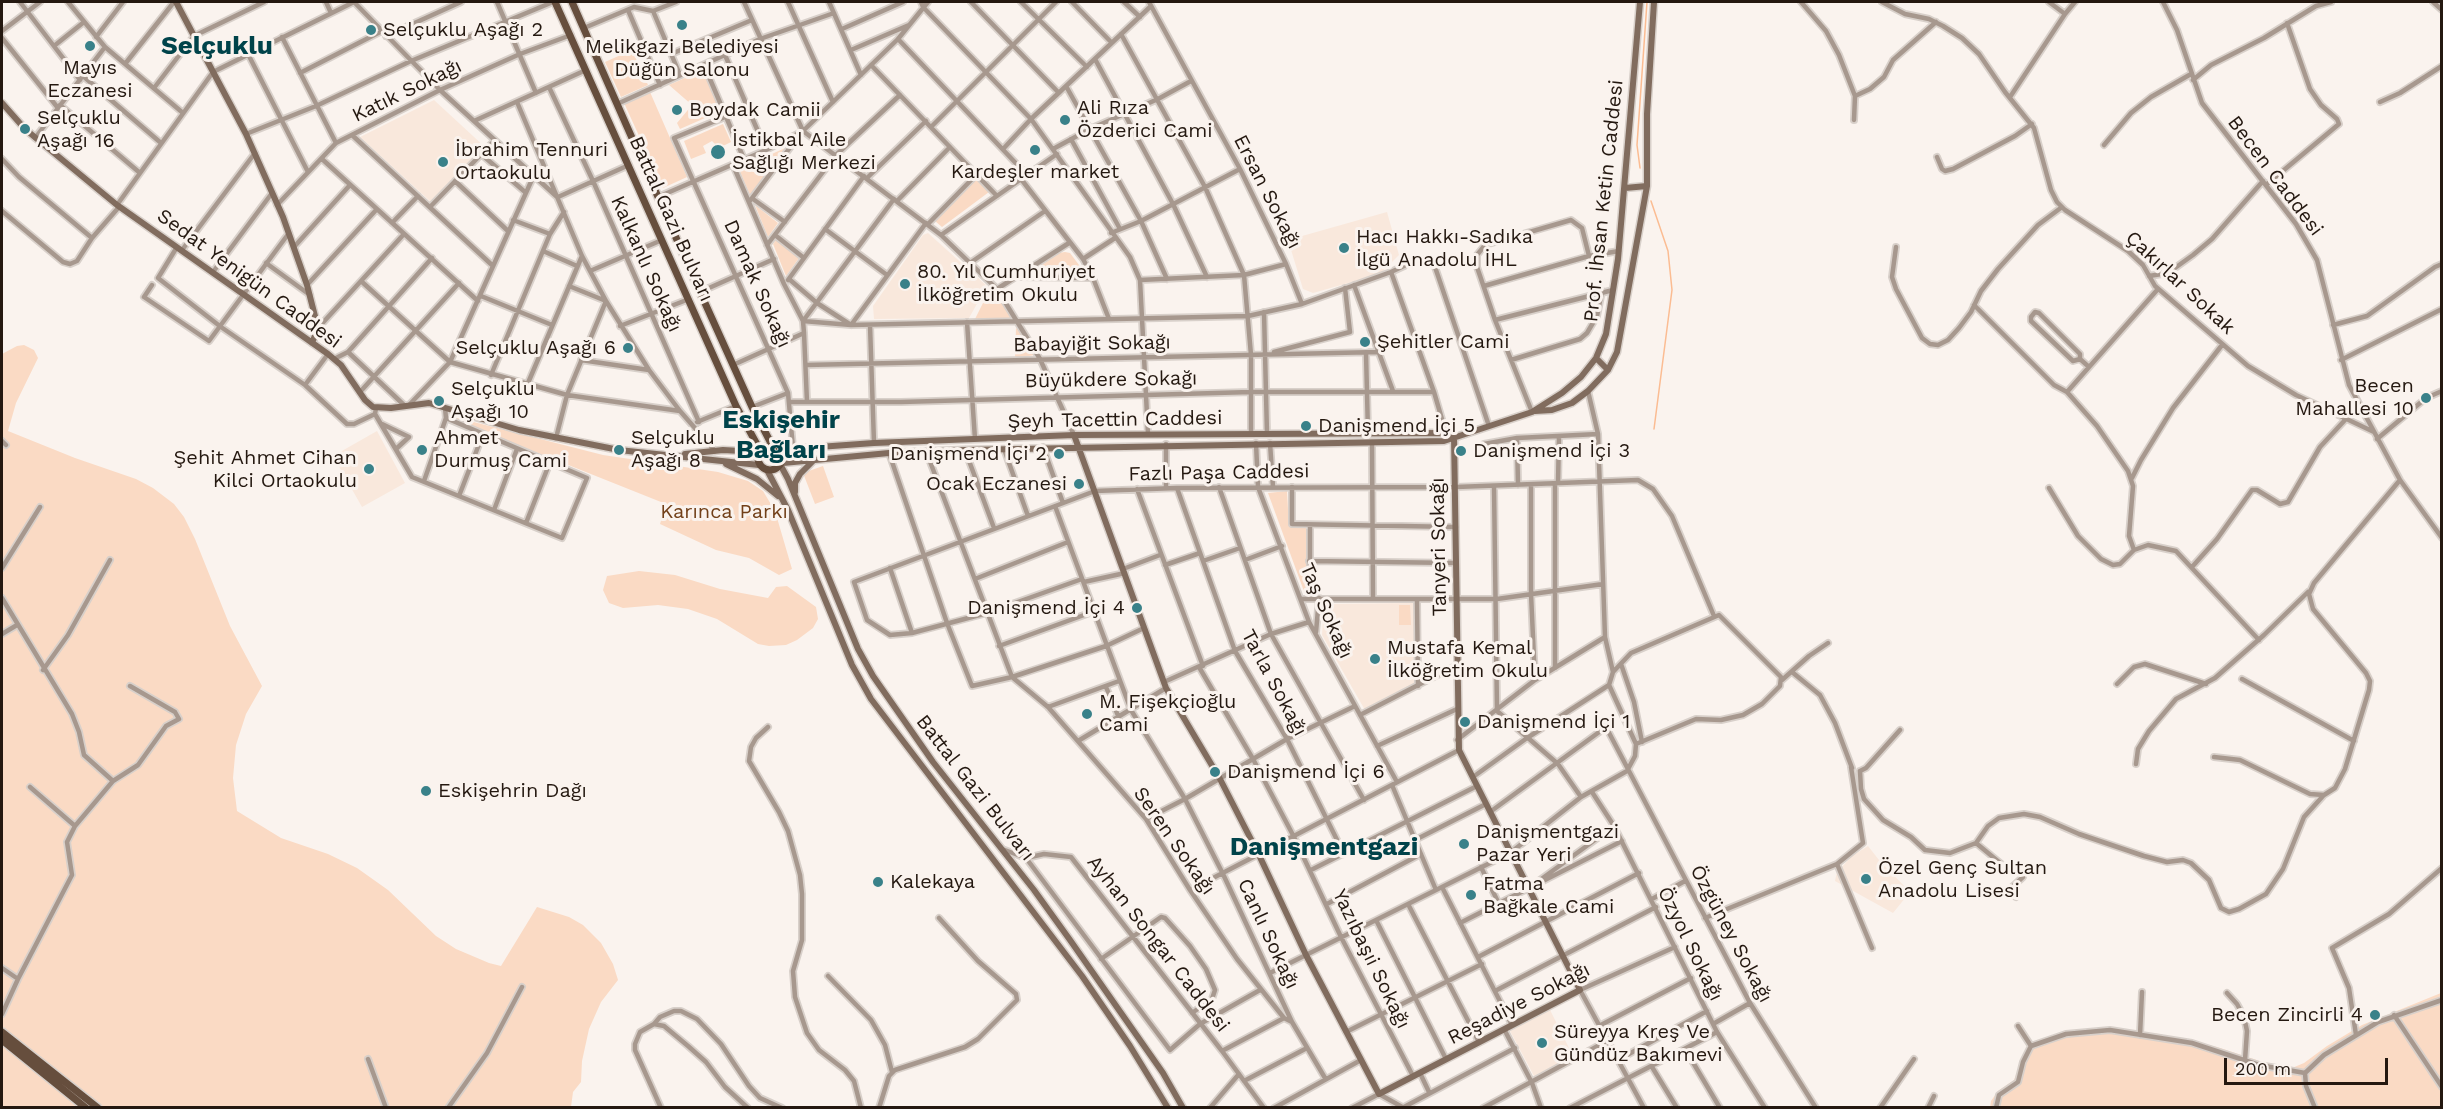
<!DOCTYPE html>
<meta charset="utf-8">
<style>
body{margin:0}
#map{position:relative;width:2443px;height:1109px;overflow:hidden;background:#faf3ee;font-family:"Work Sans",sans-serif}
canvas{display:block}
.frame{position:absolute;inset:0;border:3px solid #241810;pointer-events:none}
.scale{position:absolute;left:2224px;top:1058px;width:164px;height:27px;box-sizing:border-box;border:3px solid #241810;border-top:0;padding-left:8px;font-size:18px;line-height:21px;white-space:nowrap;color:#241810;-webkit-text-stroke:4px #faf3ee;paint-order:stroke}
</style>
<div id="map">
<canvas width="2443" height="1109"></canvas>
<div class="frame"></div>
<div class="scale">200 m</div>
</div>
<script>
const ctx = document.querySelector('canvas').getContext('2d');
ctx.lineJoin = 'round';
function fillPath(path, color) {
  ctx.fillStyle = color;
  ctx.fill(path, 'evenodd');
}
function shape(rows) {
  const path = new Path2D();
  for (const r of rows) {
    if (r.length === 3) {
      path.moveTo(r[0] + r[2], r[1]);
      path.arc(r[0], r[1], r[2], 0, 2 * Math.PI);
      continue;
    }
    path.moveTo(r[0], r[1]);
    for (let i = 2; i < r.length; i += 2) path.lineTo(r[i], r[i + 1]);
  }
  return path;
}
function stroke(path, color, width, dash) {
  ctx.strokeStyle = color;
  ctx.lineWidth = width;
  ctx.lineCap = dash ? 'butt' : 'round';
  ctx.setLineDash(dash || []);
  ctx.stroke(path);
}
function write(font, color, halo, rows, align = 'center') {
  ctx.font = font + ' "Work Sans",sans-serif';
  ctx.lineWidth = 6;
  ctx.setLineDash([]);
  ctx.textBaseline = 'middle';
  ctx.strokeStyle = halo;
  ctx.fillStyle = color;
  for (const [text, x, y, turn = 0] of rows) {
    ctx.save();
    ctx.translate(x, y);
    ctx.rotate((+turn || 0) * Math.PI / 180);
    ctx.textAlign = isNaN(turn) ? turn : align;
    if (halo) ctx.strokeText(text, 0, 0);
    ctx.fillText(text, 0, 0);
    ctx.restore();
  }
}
const built = shape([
 [434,100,486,148,433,204,360,137],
 [1387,212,1399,255,1380,274,1313,293,1303,289,1288,240],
 [928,233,987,286,969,318,874,319,873,306,923,235],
 [377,431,405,483,362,507,333,456],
 [1414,603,1415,684,1365,710,1322,635,1324,604],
 [1868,846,1879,860,1910,892,1893,913,1835,881,1837,872,1852,856],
 [1550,1010,1573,1056,1534,1076,1510,1031]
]);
const green = shape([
 [632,50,648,85,621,97,605,62],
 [703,70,721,111,680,129,677,123,692,105,669,85],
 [650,92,687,177,663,188,624,103],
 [723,124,731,142,719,148,712,141,703,146,706,153,691,159,684,141],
 [785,148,750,195,739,169],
 [977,179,989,192,942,227,935,221],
 [755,205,778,223,768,237],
 [776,240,799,258,786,276,773,244],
 [1065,252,1070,253,1085,273,1032,272,1059,253],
 [991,287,998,293,1014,319,975,319],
 [1016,328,1018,329,1035,355,1015,358],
 [24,345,34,350,38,358,16,403,8,431,75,458,136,479,153,488,174,504,184,517,195,539,230,626,262,686,246,714,236,745,233,778,237,811,281,838,328,854,357,868,388,890,436,936,456,949,489,963,501,966,537,907,569,917,583,925,601,943,613,964,618,980,601,1002,589,1029,582,1061,581,1082,573,1092,571,1107,2,1108,2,354,17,346],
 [450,416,603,455,718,472,748,481,763,491,775,511,792,569,779,575,749,558,716,550,660,524,666,504,453,419],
 [823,466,834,497,815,504,803,473],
 [1287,491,1289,527,1306,528,1307,594,1305,594,1268,493],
 [639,571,675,575,720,589,768,598,776,587,787,586,816,607,818,619,813,628,797,640,786,645,769,646,758,644,717,619,688,609,658,605,623,608,609,603,603,590,607,576],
 [1399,605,1410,605,1411,625,1399,625],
 [2441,993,2441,1107,1990,1108,1991,1101,1998,1091,2014,1080,2028,1044,2059,1033,2102,1028,2159,1034,2217,1047,2278,1067,2292,1068,2304,1063,2327,1046,2362,1025]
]);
const stream = shape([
 [1640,168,1637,145,1647,2],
 [1651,201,1668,251,1672,290,1654,429]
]);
const street = shape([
 [20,2,80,80],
 [68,2,105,47,183,113],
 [326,2,331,13],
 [354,2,440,90,556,196],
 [497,2,536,93],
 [744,2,803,131,941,235,997,289,1040,359,1074,435],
 [788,2,833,102],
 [829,2,861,75],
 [921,2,923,7,1031,119,1130,257,1140,280,1148,434],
 [971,2,1059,93],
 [1021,2,1087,67],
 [1072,2,1112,43],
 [1124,2,1140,17],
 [1149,2,1240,169,1286,264,1302,304],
 [1801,2,1826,31,1839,55,1855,96,1854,120],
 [1882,2,1905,14,1929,19,1943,26,1962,38,1979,54,2005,92,2034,128,2051,190,2057,202,2065,210,2128,251,2143,265,2155,286,2248,366,2296,395,2374,432],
 [2049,2,2065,14,2075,2],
 [2163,2,2177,30,2202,103,2296,224,2317,260,2349,385,2400,480,2442,538],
 [2433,2,2442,10],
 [628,10,660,85],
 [653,11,680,75],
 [584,28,634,7,653,11,676,2],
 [842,29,903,2],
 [2,31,40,2],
 [1121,34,1205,187,1244,275,1251,355,1251,434],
 [386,36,461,2],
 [96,37,123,2],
 [282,37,336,143],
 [2,38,58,108],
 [898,39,1027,175],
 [54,46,84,22],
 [851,50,909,25],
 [248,54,308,172],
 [671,54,752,20],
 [725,55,766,150],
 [1095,59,1173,204,1207,277],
 [125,64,174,2],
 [704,65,744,159],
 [871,65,997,196],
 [300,73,382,31],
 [83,76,161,143],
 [2193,80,2211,65,2264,38,2316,6,2331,2],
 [1066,86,1141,221,1167,279],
 [549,87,593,181,699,422],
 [154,88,194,36,264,2],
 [1855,96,1870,89,1884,77,1893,60,1936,22],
 [2010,97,2065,14],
 [517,102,582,256,606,301,649,370,680,411,715,451],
 [2380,102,2400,93,2442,66],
 [617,104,760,39,834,13],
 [60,105,140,173],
 [725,117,674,138,788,393,793,448],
 [474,121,586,70],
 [931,127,1056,2],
 [246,134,316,106,411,61,553,2],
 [352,135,493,266],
 [35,138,105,47],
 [1071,139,1120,229],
 [2104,145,2131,113,2151,97,2191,74],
 [1004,148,1031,119,1151,6],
 [1053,149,1090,129,1158,99,1191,81],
 [481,154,525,192],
 [1937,157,1942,169,1945,171,1953,169,2015,136,2032,124],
 [2,159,19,177,92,238],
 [322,159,478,301],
 [733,165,784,284,803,321,804,333,733,365],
 [867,178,926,121],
 [1021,179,1083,259,1093,278,1109,319],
 [455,181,508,231],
 [2266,185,2339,124,2337,119,2321,105,2310,89,2287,23],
 [558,197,629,165],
 [658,197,766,150,803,131,898,39,928,2],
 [753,199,785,222],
 [897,201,950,147],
 [749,202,801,133],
 [117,205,213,72,354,2],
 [277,205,336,143,440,90,520,54,571,35],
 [430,207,495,140],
 [2,211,63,262,70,264,77,261,92,238,119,207],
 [513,220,550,234],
 [392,223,418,196],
 [928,224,977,174],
 [825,229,887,275],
 [1111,233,1141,221,1240,169],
 [775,235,804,258],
 [941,235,1057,154],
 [767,245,836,155,900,95],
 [177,247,158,278,221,327,305,385,347,424,354,424,375,414],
 [294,247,350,185],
 [1896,247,1892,277,1896,289,1922,338,1930,344,1938,345,1948,340,1959,328,1971,312,1981,291,1998,269,2038,225,2062,207],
 [182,250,255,153],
 [543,251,577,266],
 [1083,259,1115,238],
 [266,263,310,295],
 [970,263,1045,211],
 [590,271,662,240],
 [213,272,272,193],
 [1391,272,1434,392,1446,433],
 [2149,276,2168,273,2193,255,2212,239,2263,181],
 [1021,277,1093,278],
 [789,279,817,303,851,325,926,223],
 [788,280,864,176],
 [1140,280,1244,275,1286,264],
 [361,281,450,362,567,395,680,411],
 [152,285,144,297,209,341,289,233],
 [307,285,377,209],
 [1354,285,1393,391],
 [1484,286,1589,256,1619,251],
 [997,289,1069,243],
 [700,292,774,259],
 [481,296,552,325],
 [1974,305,2054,385,2067,392,2097,426,2128,471,2133,486,2129,536,2134,550],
 [1264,312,1267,434],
 [1495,320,1613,290],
 [803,321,851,325,1248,316,1302,304,1391,272,1419,259,1425,259,1435,267,1489,426],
 [803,321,894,199],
 [967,322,975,439],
 [870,325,874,443],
 [2333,325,2367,316,2435,267,2442,264],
 [620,326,689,299],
 [318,328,404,234],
 [804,333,807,402],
 [348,352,404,405],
 [1274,352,1350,332,1345,288],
 [1366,353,1368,433],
 [334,359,348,352,432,258],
 [2080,359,2073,361,2031,321,2031,317,2035,312,2039,313,2080,354,2080,359,2089,367],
 [581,360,649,370],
 [1511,360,1580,339,1587,333,1597,316,1602,291],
 [2341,360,2442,309],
 [806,365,1378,352],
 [491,375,550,234,564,212],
 [528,383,582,256],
 [305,385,328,354],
 [1588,391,1598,434,1605,637,1613,672,1609,685],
 [360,392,459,283],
 [2067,392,2158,289],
 [789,402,901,402,1251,392,1434,392],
 [410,404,450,362,534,175],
 [752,407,788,393],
 [376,408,375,414,412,477,562,538,587,478,446,418,445,408],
 [1532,412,1495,320,1477,267,1477,255,1485,245,1571,220,1582,228,1589,256],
 [697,422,736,406],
 [382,424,409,437,396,449],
 [556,438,567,395,606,301,569,286],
 [1517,438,1518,485],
 [2377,439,2426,398,2442,391],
 [2,441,6,445],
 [1372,442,1373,599],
 [1256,443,1258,487,1309,622,1397,782],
 [1270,443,1273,487],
 [1484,444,1517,438,1598,434],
 [1043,447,1063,503],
 [1004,449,1028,516],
 [965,450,994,528],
 [926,451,1012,677,1048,707,1146,819,1190,890,1237,959,1284,1018,1292,1022],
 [889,453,947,623,972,686,1012,677,1106,646,1144,628],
 [2132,478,2141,460,2173,408,2222,345],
 [424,481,446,418],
 [1558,483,1559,436],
 [1531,485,1531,594,1535,680],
 [1494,486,1497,711,1558,764,1581,797],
 [1219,487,1271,634,1364,800],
 [1292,487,1292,524,1456,527],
 [1166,488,1166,444],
 [1177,488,1235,651,1287,739,1344,854],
 [2049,488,2078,536,2101,559,2113,565,2120,564,2134,550,2148,545,2176,551,2259,640],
 [1137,489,1203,666],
 [459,496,483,434],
 [1055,506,1131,710,1185,799,1223,874,1292,1022,1325,1078],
 [494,510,517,449],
 [526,523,550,462],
 [1310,525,1310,599],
 [1245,560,1282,546],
 [1203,561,1240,548],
 [1309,561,1456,563],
 [1165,565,1200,553],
 [2192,567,2217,539,2252,490,2257,490,2280,504,2288,502,2320,447,2345,420],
 [2,568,40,507],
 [890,568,912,633],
 [1123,569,1160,555],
 [975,579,1068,542],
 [1082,579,987,613,912,633,890,635,867,620,854,582,1095,491,1177,488,1456,487,1638,480,1653,489,1672,516,1714,616],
 [1084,582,1125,573],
 [2,598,72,714,79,732,84,755,113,781],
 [1301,599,1497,599,1603,584],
 [1417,601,1418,686],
 [1316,632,1319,598],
 [2,634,17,625],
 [999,646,1095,611],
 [1621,664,1634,702,1642,742],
 [1199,667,1253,759,1294,837,1341,937,1413,1076],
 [1555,668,1555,483],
 [43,670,68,635,110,560],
 [1613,672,1631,653,1719,615,1781,677,1780,686,1762,704,1743,715,1721,720,1696,719,1636,744],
 [1792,672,1820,695,1835,723,1852,768],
 [2242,679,2354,741],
 [1782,680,1809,656,1828,643],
 [1164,682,1271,634,1309,622],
 [2117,684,2134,667,2145,664,2206,684],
 [1106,687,1119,718],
 [1048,707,1119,681],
 [1360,715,1457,665],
 [768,727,756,738,751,747,749,761,779,812,788,831,800,875,802,894,802,940,793,971,795,997,807,1033,819,1050,845,1070,854,1081,861,1108],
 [1457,740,1535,680,1605,637],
 [1078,741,1166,688],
 [1377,746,1457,709],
 [2214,757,2240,760,2310,794,2324,795,2335,788,2345,769,2369,690,2370,681,2366,673,2313,609,2309,594,2314,583,2400,480],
 [2136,764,2138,749,2149,731,2176,699,2215,678,2264,635,2308,592],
 [1860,771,1861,789,1864,799,1883,820,1911,837,1925,850,1950,853,1976,843],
 [1860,771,1866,768,1900,730],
 [1473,777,1527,738,1609,685],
 [1392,785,1436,890],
 [30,787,75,826],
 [1592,792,1614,826,1717,1032,1765,1108],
 [1490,812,1606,727,1750,1003,1816,1108],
 [1146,819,1185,799,1287,739,1355,706],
 [1415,840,1486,804],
 [1976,843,1988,826,1999,818,2024,814,2040,817,2079,834,2144,856,2167,862,2183,860,2191,863,2209,880,2221,908,2229,912,2239,909,2266,894,2283,869,2304,817,2323,796],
 [1976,843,2005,867,2023,874,2023,877,2010,889,2011,894,2016,897],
 [1002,849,1026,858,1044,854,1071,857,1222,1051,1264,1108],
 [1026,858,1170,1050,1200,1024,1260,990],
 [1837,864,1872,948],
 [1481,867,1499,904],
 [1311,870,1477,786],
 [1540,880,1614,826],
 [1442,887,1512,1025],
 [1190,890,1459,750],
 [1652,899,1685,881],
 [1327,904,1421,854],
 [1408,904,1479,1042],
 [1705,918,1837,864,1863,843,1851,767],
 [1376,920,1446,1059],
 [1460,923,1622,841],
 [1478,957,1639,873],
 [1101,959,1161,917,1165,918,1190,946,1206,969,1215,990,1212,999,1192,1013],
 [2,968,18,979,72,875,67,842,75,826,113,781,138,765,166,726,179,719,175,712,130,686],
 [1270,973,1510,853,1581,797,1627,771,1635,756,1636,744,1609,685],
 [828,976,871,1020,885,1045,892,1072],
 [1495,991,1656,907],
 [2227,993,2237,1004,2244,1017,2247,1031,2245,1060],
 [2,1014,18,979],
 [2394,1015,2442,1087],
 [654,1024,660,1017,674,1011,681,1011,697,1019,721,1044,749,1086,760,1098,782,1108],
 [1713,1024,1750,1003],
 [1599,1026,1691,978],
 [2018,1026,2031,1046,2066,1034,2110,1030,2192,1043,2259,1065,2305,1073],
 [1504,1029,1532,1083,1541,1108],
 [1346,1032,1482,964],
 [2140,1035,2142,992],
 [2356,1035,2349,988,2332,948,2389,914,2442,868],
 [1685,1049,1720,1108],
 [1222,1051,1284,1018],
 [368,1059,386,1108],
 [1618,1060,1707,1011],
 [1652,1067,1677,1108],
 [1420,1073,1429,1092],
 [1244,1081,1307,1048],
 [1404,1107,1515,1048],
 [448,1108,487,1053,522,987],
 [661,1108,635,1050,635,1044,640,1032,654,1024,664,1026,688,1046,706,1062,725,1087,748,1108],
 [879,1108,889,1076,895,1070,965,1047,978,1039,1017,1000,1016,994,978,961,939,918],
 [1210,1108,1239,1074],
 [1274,1108,1361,1060],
 [1352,1108,1379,1094,1404,1108],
 [1483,1108,1607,1041],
 [1570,1108,1717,1032],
 [1644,1108,1580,990,1675,947],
 [1880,1108,1914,1059],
 [1928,1108,1934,1096],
 [1996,1108,1999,1095,2018,1082,2023,1062,2031,1046],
 [2315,1108,2306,1086,2305,1073,2324,1055,2378,1022,2442,1000]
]);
const secondary = shape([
 [176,2,246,134,283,217,307,285,318,328,312,343],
 [2,103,25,129,117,205,328,354,341,365,365,400,373,407,391,408,429,403,519,430,619,450,759,465],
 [1625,188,1647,186],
 [1596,358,1608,370],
 [1535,411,1552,410,1572,403,1588,391,1608,370,1617,352,1647,186,1647,114,1654,2],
 [1074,435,1166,688,1220,779,1259,855,1306,955,1379,1094,1580,990,1459,750,1454,436],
 [777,450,874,443,1074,435,1446,433,1454,436],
 [685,454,723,450,759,452],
 [783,463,889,453,965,450,1444,441,1532,412,1562,393,1581,377,1596,358,1606,334,1618,259,1640,2],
 [726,464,757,479,778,496],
 [781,466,788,479,858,649,873,676,933,762,1034,890,1070,940,1163,1073,1183,1108],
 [767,470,788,510,852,665,871,699,1082,976,1130,1046,1168,1108],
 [795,492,795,483,800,474,813,461]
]);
const primary = shape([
 [555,2,736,406,760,450],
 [572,2,700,292,752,407,773,447],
 [770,458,12],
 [2,1032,98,1108],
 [2,1040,86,1108]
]);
const markers = [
 [682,25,6,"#398189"],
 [371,30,6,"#398189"],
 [90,46,6,"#398189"],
 [677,110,6,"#398189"],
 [1065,120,6,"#398189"],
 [25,129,6,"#398189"],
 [1035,150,6,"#398189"],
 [718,152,8,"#398189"],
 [443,162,6,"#398189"],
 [1344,248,6,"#398189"],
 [905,284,6,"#398189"],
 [1365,342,6,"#398189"],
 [628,348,6,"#398189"],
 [2426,398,6,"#398189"],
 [439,401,6,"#398189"],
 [1306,426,6,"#398189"],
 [422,450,6,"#398189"],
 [619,450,6,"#398189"],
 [1461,451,6,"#398189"],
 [1059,454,6,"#398189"],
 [369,469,6,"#398189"],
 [1079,484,6,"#398189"],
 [1137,608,6,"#398189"],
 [1375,659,6,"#398189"],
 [1087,714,6,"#398189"],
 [1465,722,6,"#398189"],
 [1215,772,6,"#398189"],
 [426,791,6,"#398189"],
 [1464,844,6,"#398189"],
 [1866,879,6,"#398189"],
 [878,882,6,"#398189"],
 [1471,895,6,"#398189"],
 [2375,1015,6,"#398189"],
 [1542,1043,6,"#398189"]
];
const poiNames = [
 ["Selçuklu Aşağı 2",383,30],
 ["Melikgazi Belediyesi",682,47,"center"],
 ["Düğün Salonu",682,70,"center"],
 ["Mayıs",90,68,"center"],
 ["Eczanesi",90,91,"center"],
 ["Ali Rıza",1077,108],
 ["Özderici Cami",1077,131],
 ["Boydak Camii",689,110],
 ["Selçuklu",37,118],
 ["Aşağı 16",37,141],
 ["İstikbal Aile",732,140],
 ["Sağlığı Merkezi",732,163],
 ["İbrahim Tennuri",455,150],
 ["Ortaokulu",455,173],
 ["Kardeşler market",1035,172,"center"],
 ["Hacı Hakkı-Sadıka",1356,237],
 ["İlgü Anadolu İHL",1356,260],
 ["80. Yıl Cumhuriyet",917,272],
 ["İlköğretim Okulu",917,295],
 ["Şehitler Cami",1377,342],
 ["Selçuklu Aşağı 6",616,348,"right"],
 ["Becen",2414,386,"right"],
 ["Mahallesi 10",2414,409,"right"],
 ["Selçuklu",451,389],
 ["Aşağı 10",451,412],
 ["Danişmend İçi 5",1318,426],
 ["Ahmet",434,438],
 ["Durmuş Cami",434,461],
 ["Selçuklu",631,438],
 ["Aşağı 8",631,461],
 ["Danişmend İçi 3",1473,451],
 ["Danişmend İçi 2",1047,454,"right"],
 ["Şehit Ahmet Cihan",357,458,"right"],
 ["Kilci Ortaokulu",357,481,"right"],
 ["Ocak Eczanesi",1067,484,"right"],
 ["Danişmend İçi 4",1125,608,"right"],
 ["Mustafa Kemal",1387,648],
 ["İlköğretim Okulu",1387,671],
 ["M. Fişekçioğlu",1099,702],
 ["Cami",1099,725],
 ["Danişmend İçi 1",1477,722],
 ["Danişmend İçi 6",1227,772],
 ["Eskişehrin Dağı",438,791],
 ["Danişmentgazi",1476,832],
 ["Pazar Yeri",1476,855],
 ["Özel Genç Sultan",1878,868],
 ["Anadolu Lisesi",1878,891],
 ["Kalekaya",890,882],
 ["Fatma",1483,884],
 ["Bağkale Cami",1483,907],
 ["Becen Zincirli 4",2363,1015,"right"],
 ["Süreyya Kreş Ve",1554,1032],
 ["Gündüz Bakımevi",1554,1055]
];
const streetNames = [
 ["Katık Sokağı",407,91,-26],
 ["Becen Caddesi",2275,176,53],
 ["Ersan Sokağı",1267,192,63],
 ["Prof. İhsan Ketin Caddesi",1604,201,-84],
 ["Battal Gazi Bulvarı",671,219,66],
 ["Kalkanlı Sokağı",646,264,66],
 ["Sedat Yenigün Caddesi",249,279,36],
 ["Çakırlar Sokak",2180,283,43],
 ["Damak Sokağı",757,284,66],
 ["Babayiğit Sokağı",1092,344,-1],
 ["Büyükdere Sokağı",1111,380,-1],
 ["Şeyh Tacettin Caddesi",1115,420,-1],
 ["Fazlı Paşa Caddesi",1219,473,-1],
 ["Tanyeri Sokağı",1439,547,-91],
 ["Taş Sokağı",1326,611,66],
 ["Tarla Sokağı",1274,683,62],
 ["Battal Gazi Bulvarı",975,788,52],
 ["Seren Sokağı",1174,841,55],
 ["Canlı Sokağı",1268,934,65],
 ["Özgüney Sokağı",1731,934,62],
 ["Ayhan Songar Caddesi",1158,944,52],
 ["Özyol Sokağı",1690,944,64],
 ["Yazıbaşıi Sokağı",1371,959,64],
 ["Reşadiye Sokağı",1519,1004,-27]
];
const parkNames = [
 ["Karınca Parkı",724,512]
];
const districtNames = [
 ["Selçuklu",217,46],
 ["Eskişehir",781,420],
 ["Bağları",781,450],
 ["Danişmentgazi",1324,847]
];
fillPath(built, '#f9e8dc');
fillPath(green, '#fadac4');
stroke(stream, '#fbbc92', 1.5);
stroke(street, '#d8d0ca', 8);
stroke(secondary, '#d8d0ca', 9);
stroke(primary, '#d8d0ca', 10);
stroke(street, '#a7988e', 4.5);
stroke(secondary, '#816c5e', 6);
stroke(primary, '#664e3d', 7);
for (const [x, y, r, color] of markers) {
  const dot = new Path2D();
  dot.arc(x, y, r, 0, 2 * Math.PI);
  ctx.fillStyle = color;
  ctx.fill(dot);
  stroke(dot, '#faf3ee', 2);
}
write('20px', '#241810', '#faf3ee', poiNames, 'left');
write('20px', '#241810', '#faf3ee', streetNames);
write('20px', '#724019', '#faf3ee', parkNames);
write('bold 26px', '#00434a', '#faf3ee', districtNames);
</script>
